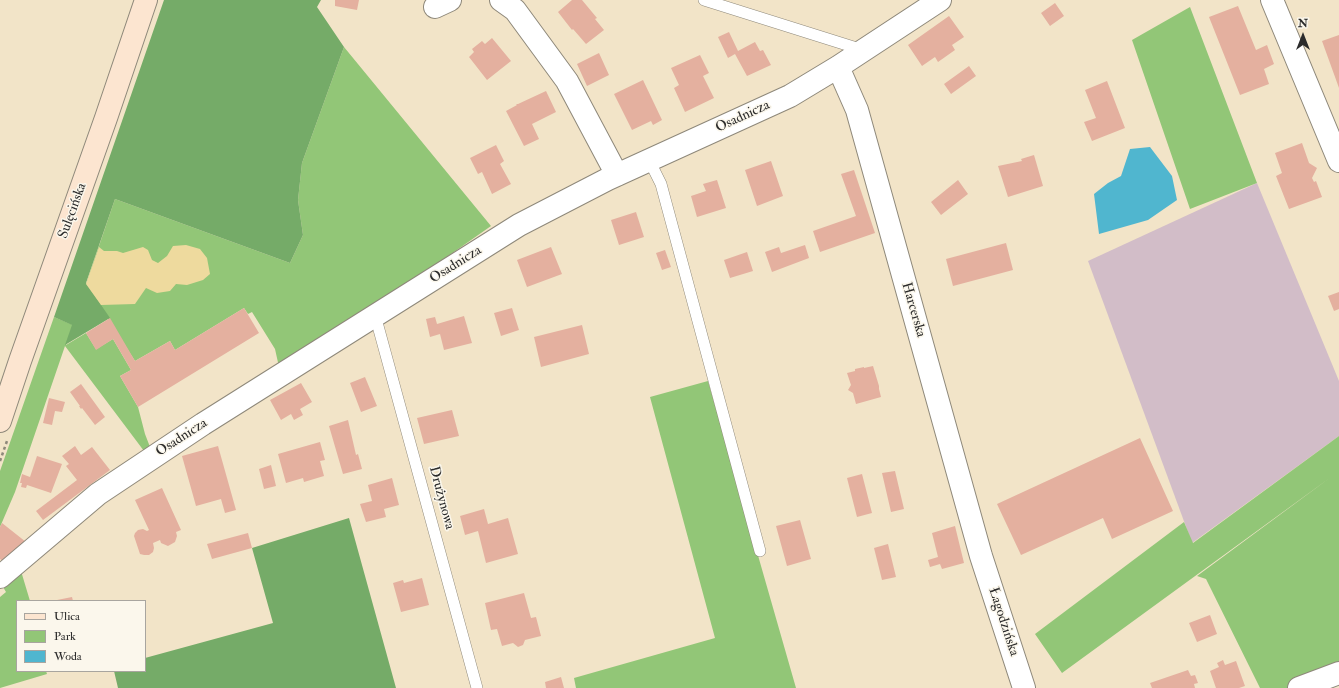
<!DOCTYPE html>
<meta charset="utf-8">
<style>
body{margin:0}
#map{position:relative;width:1339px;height:688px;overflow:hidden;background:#f2e4c8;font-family:"IM FELL Double Pica",serif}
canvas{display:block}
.legend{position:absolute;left:16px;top:600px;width:130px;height:72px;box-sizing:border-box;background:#fbf7ec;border:1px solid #a8a59f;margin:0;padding:5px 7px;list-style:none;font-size:12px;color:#2b2b2b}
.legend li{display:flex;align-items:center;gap:8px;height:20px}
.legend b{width:20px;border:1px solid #a8a59f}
.north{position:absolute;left:1283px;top:16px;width:40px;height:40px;-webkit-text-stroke:3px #fbf7ec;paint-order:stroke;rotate:0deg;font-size:11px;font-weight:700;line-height:16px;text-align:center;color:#2b2b2b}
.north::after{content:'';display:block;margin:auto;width:14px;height:18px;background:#2b2b2b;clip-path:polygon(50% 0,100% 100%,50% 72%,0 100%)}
</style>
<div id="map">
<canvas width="1339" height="688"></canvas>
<ul class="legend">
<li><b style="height:5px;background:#fce5d0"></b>Ulica</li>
<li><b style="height:11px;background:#92c677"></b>Park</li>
<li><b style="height:11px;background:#50b6cf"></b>Woda</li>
</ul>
<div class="north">N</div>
</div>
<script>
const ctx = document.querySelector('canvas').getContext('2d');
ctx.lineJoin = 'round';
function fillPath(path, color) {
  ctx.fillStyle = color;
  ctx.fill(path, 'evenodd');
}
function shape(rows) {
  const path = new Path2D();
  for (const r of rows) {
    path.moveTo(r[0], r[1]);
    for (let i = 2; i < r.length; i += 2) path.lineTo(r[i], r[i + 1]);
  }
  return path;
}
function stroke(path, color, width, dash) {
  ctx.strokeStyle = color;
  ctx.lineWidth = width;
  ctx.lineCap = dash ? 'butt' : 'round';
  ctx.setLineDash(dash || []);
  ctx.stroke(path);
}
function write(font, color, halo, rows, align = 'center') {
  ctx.font = font + ' "IM FELL Double Pica",serif';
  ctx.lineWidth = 3;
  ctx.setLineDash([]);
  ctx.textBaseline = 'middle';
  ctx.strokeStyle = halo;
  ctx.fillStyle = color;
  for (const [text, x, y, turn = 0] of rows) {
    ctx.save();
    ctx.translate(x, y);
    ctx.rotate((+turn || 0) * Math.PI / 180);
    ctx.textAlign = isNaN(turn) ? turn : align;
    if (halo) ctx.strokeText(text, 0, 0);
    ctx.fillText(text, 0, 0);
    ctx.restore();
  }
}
const industrial = shape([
 [1257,183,1339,381,1339,436,1192,543,1088,261]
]);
const green = shape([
 [1190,7,1257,183,1190,209,1132,40],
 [344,47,491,226,387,299,279,367,275,349,252,312,248,314,244,308,175,350,170,341,135,361,86,284,115,199,290,263,303,235,298,200,302,163],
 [54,317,73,325,66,345,86,333,96,349,113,339,131,370,120,376,138,407,145,434,150,447,144,451,65,346,15,492,0,527,0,471],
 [708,381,796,688,576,688,574,678,715,638,650,397],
 [1339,436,1339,678,1307,688,1260,688,1206,579,1197,576,1331,477,1062,673,1035,634,1184,522,1193,543],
 [21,571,30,601,17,601,17,671,46,671,47,674,0,688,0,597,6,592,3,587]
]);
const forest = shape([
 [164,0,321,0,317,7,344,47,302,163,298,200,303,235,290,263,115,199,86,283,110,318,65,345,72,325,54,317],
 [349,518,396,688,118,688,114,671,145,671,145,658,273,623,252,548]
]);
const sand = shape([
 [186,245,200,249,207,258,210,274,203,280,187,285,176,284,170,291,157,293,146,288,135,304,101,305,86,284,99,247,104,251,117,251,123,253,143,247,148,250,152,260,158,263,167,256,173,246]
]);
const water = shape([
 [1150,147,1172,176,1177,200,1148,220,1099,234,1094,194,1108,183,1121,176,1130,149]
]);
const building = shape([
 [335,0,359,0,357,10,335,6],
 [572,0,582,0,597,18,595,19,604,30,586,44,573,29,572,30,558,12],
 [1055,3,1064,16,1050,26,1041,13],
 [1238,6,1256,50,1267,45,1274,64,1264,69,1269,84,1240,95,1209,17],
 [949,16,964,37,952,45,955,50,938,62,935,57,922,66,908,45],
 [729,32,738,51,755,42,760,51,763,50,771,65,747,76,735,54,728,58,718,37],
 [1339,35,1339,88,1322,41],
 [492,38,511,61,487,80,469,57,474,52,472,49,482,41,485,44],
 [599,53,609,75,587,86,577,64],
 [700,55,709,73,703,76,714,98,685,112,674,88,679,85,671,68],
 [969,66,976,76,951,94,944,84],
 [643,80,662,120,653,125,651,121,632,130,614,94],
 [1107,81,1125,128,1092,141,1084,122,1096,118,1085,90],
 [546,91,556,112,532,124,539,139,524,146,506,111,517,105,516,104,518,104],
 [1302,143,1309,163,1317,168,1312,178,1314,182,1316,181,1322,197,1289,209,1276,176,1282,173,1275,153],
 [496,145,504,161,500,164,511,184,492,194,482,172,478,174,470,158],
 [1034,155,1043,186,1008,197,998,166,1022,161,1021,159],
 [771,161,783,196,757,206,745,170],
 [854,170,875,233,820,252,813,231,856,216,841,174],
 [717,180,726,208,697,217,691,196,706,191,703,184],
 [958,180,968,194,941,215,931,202],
 [636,212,644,237,619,245,611,220],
 [1006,243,1013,270,953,286,946,259],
 [805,245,809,258,772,272,765,252,779,247,781,253],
 [551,247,562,274,527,287,517,260],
 [665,250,671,267,662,270,656,253],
 [747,252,753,271,730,278,724,260],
 [1339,292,1339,309,1334,311,1328,296],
 [244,308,259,333,138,407,120,376,131,370,113,339,96,350,86,333,110,318,135,361,170,341,175,350],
 [512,308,519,330,501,336,494,313],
 [464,316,472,343,444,350,440,334,430,337,426,319,435,317,437,324],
 [582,325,589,354,541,367,534,337],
 [873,366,879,386,879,389,881,397,856,404,853,393,848,390,851,385,847,373,855,371,855,369,864,367,864,368],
 [365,377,377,406,361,412,350,383],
 [301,383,312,402,300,409,303,415,294,420,291,414,281,420,270,400],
 [81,384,105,417,95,425,82,408,81,409,79,406,80,406,70,392],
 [49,398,65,402,62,412,55,411,52,425,43,423],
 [452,410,459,436,424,444,417,418],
 [348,420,356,455,358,454,362,469,343,474,329,426],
 [1140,438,1173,511,1112,539,1103,518,1021,555,997,504],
 [320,442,325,460,320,461,324,476,304,482,303,478,286,483,278,454],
 [75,446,81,455,92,447,110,470,43,520,36,511,77,480,66,466,69,464,62,456],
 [218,446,236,510,225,513,221,499,196,506,182,456],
 [37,456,62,464,51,493,27,485,26,488,21,487,22,483,20,483,22,474,30,477],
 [271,465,276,486,264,489,259,469],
 [895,471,904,509,891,512,882,473],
 [862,474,872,513,857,517,847,478],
 [392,478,399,505,384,509,386,517,366,522,360,504,372,501,368,485],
 [162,488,181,530,176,532,177,536,175,542,168,546,161,543,160,540,153,543,154,548,153,552,149,555,144,555,140,554,134,536,135,533,138,530,143,529,147,531,149,530,135,500],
 [484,509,488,524,508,518,518,554,486,563,478,531,465,535,460,516],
 [800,520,811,559,787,566,776,526],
 [2,523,26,542,4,562,0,559,0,527],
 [955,526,964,563,942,569,940,564,930,567,928,560,938,557,932,533],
 [248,533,252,548,212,559,207,544],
 [888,544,896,577,882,580,874,548],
 [422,578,429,605,401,612,393,583,403,580,404,583],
 [524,593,531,618,536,617,541,636,525,640,523,645,518,647,513,643,502,646,497,629,491,630,485,603],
 [72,597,73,601,57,601,57,600],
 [1210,615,1217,634,1197,642,1189,623],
 [1223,660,1225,665,1236,661,1245,686,1239,688,1216,688,1210,671,1219,667,1217,663],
 [1188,670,1191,676,1195,675,1198,683,1194,684,1195,688,1152,688,1150,683],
 [561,677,564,688,546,688,545,682]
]);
const path = shape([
 [0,461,7,441]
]);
const lane = shape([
 [704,0,863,50],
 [649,160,661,184,760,551],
 [375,315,477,688]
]);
const street = shape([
 [501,0,515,10,567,81,617,175],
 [1272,0,1339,161],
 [435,7,450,0],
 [838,67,857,110,981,556,1024,688],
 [0,577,98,494,203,424,519,225,608,179,790,96,838,67,940,0],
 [1299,688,1339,673]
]);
const secondary = shape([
 [0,421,20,361,106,118,146,0]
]);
const streetNames = [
 ["Osadnicza",743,117,-25],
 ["Sulęcińska",73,211,-70],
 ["Osadnicza",456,265,-32],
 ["Harcerska",913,310,74],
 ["Osadnicza",182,438,-33],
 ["Drużynowa",441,498,75],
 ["Łagodzińska",1003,622,72]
];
fillPath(industrial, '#d2bdc8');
fillPath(green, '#92c677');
fillPath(forest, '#75ab68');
fillPath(sand, '#eeda9e');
fillPath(water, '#50b6cf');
fillPath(building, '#e4b09f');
stroke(lane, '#8e887a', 12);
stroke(street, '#8e887a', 24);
stroke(secondary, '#8e887a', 24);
stroke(path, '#8e887a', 2.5, [3, 3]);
stroke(lane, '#fff', 11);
stroke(street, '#fff', 22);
stroke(secondary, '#fce5d0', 22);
write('14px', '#2b2b2b', '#fbf7ec', streetNames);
</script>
